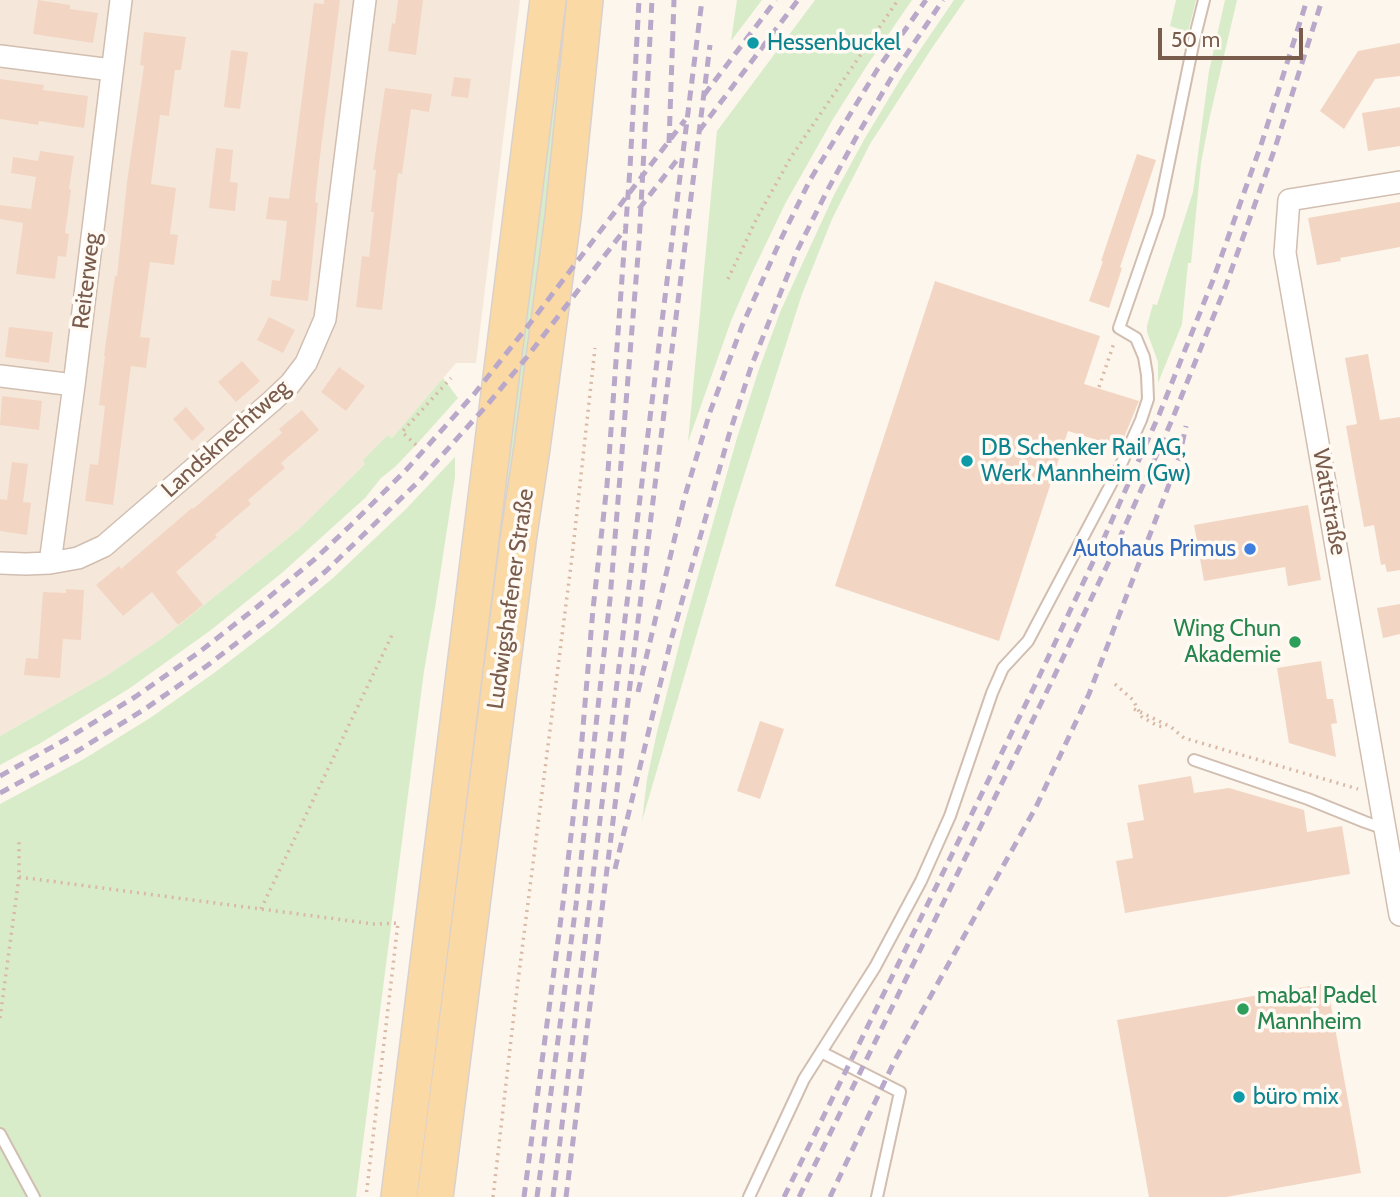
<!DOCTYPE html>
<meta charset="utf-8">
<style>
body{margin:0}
#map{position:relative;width:1400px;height:1197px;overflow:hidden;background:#fdf6ec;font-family:Cabin,sans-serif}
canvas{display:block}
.scale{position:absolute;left:1158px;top:28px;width:145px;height:32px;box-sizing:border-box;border:4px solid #7a5c4d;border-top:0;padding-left:9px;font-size:21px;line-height:24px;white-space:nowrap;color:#7a5c4d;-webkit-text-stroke:5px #fffaf3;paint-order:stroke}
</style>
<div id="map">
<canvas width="1400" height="1197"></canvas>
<div class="scale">50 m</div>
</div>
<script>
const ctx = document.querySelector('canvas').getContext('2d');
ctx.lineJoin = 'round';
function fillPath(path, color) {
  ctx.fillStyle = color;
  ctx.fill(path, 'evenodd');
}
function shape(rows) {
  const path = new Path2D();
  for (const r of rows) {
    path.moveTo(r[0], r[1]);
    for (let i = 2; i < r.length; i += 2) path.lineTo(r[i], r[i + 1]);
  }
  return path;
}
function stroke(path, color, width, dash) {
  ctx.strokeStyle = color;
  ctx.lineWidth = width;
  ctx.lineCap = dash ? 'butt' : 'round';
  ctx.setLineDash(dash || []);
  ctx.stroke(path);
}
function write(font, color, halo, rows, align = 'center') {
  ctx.font = font + ' Cabin,sans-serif';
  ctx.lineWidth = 7;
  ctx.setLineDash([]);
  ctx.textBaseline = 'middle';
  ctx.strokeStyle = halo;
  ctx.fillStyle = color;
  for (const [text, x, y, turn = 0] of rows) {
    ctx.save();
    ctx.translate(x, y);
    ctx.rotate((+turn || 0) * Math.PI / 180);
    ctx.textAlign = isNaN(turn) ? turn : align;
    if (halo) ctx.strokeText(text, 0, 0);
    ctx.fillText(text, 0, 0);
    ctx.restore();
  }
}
const residential = shape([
 [0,0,520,0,476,363,456,363,392,438,388,435,365,464,299,529,164,637,109,674,0,736]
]);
const green = shape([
 [560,0,572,0,564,99,424,1197,410,1197],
 [737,0,762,0,731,41],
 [815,0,912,0,868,64,833,119,785,204,750,277,731,321,688,442,717,131],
 [954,0,965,0,932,48,870,144,832,219,802,294,734,507,642,821,647,779,657,732,685,622,737,438,759,369,781,310,834,195,865,138,903,75],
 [1176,0,1196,0,1188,32,1170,26],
 [1225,0,1237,0,1210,116,1201,163,1191,263,1188,263,1182,324,1158,383,1158,362,1147,332,1147,326,1153,304,1157,305,1193,192,1209,71],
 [443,378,458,398,416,445,395,467,381,478,365,498,283,572,211,630,130,688,39,744,0,765,0,736,109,674,164,637,299,529,365,464,363,460,388,435,392,438],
 [455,457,455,477,435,608,424,671,356,1197,0,1197,0,804,84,759,150,718,214,673,274,627,333,578,406,509]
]);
const building = shape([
 [38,0,70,5,70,9,98,13,93,43,33,34],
 [324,0,340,0,320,156,315,202,318,203,308,301,270,296,272,280,280,281,287,221,266,219,269,197,289,199,314,3,324,4],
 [398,0,423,0,416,55,388,51,392,23,395,24],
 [144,32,186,37,181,70,175,70,169,116,160,115,151,184,176,188,170,234,178,235,174,265,150,262,140,337,150,338,146,368,131,366,113,505,85,501,90,464,98,465,105,406,99,405,105,356,104,356,115,276,117,276,127,182,144,66,140,65],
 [1400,43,1400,76,1375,79,1344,129,1320,111,1358,51],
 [231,50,248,52,240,109,224,107],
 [454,77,471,79,468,98,451,96],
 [0,79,44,85,43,90,88,96,84,128,39,121,38,125,0,119],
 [385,88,432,94,429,112,411,109,402,174,398,173,382,310,356,307,362,256,369,257,374,212,371,212,376,170,373,170],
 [1400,107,1400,146,1368,151,1362,113],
 [216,148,233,150,230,182,238,183,235,211,209,208],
 [40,151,74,156,69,189,71,190,65,233,69,234,66,257,58,256,55,279,16,274,23,223,0,219,0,205,31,209,36,177,11,173,13,157,38,161],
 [1137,154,1156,160,1120,267,1122,268,1109,308,1089,301,1103,261,1101,261],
 [1400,202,1400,247,1340,258,1341,261,1317,265,1308,218],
 [935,281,1100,336,1084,384,1139,401,1120,447,1068,431,999,641,835,586],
 [269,317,295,330,283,353,257,340],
 [9,327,53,332,49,363,5,357],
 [1368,354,1380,420,1400,417,1400,570,1387,572,1385,564,1381,565,1374,525,1364,527,1346,426,1357,424,1345,358],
 [242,361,260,381,236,402,218,382],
 [339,367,365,386,346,411,321,392],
 [2,396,42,401,39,430,0,425],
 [186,407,205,429,192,441,173,419],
 [302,410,319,430,281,463,285,468,248,500,251,504,215,535,217,537,176,572,203,605,178,625,152,592,123,616,96,585,119,566,121,569,192,508,193,509,282,433,279,429],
 [12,462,28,464,23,502,31,503,27,535,0,531,0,499,7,500],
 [1308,505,1321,580,1288,586,1285,567,1204,581,1194,525],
 [66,589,84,590,81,640,63,639,60,678,24,675,26,658,38,659,43,592,66,593],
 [1400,604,1400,634,1383,638,1377,608],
 [1321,661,1327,699,1333,699,1337,723,1331,724,1336,757,1289,743,1277,668],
 [760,721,784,729,760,799,737,791],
 [1191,776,1194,793,1229,788,1304,810,1307,832,1342,826,1350,874,1125,913,1116,861,1133,858,1127,823,1144,820,1138,785],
 [1327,983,1361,1173,1226,1197,1149,1197,1117,1020]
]);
const path = shape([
 [728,279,757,218,791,157,898,0],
 [1099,387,1114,343],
 [416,445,402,432,451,378],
 [1115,684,1133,700,1142,717,1158,726,1166,727],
 [1134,709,1171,727,1184,738,1358,789],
 [19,877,374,924,398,923,366,1197],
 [261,909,392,635],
 [0,1018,19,877,19,841],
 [493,1197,515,1005,572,557,595,348]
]);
const lane = shape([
 [1194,760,1308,799,1365,822,1385,829],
 [821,1052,900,1092,877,1197],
 [0,1134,34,1197],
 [749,1197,804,1079,875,967,921,881,950,816,992,693,1003,668,1028,641,1119,469,1141,420,1148,399,1147,375,1144,357,1136,338,1119,328,1158,215,1194,40,1204,0]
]);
const street = shape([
 [0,56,112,70],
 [1400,182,1289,200,1285,253,1400,915],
 [0,376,74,385],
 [0,563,26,564,50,563,78,558,104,546,272,401,290,384,306,363,325,319,365,0],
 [50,563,74,385,121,0]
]);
const primary = shape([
 [399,1197,548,0],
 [435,1197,518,541,532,448,563,217,585,0]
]);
const rail = shape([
 [704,95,776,0],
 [699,131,798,0],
 [669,143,674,0],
 [639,209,680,156],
 [638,692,684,499,710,412,742,326,781,239,810,180,877,70,926,0],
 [0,776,70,737,135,697,198,653,257,607,315,559,351,525,407,469,475,393,531,322,685,120],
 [0,793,79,750,145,709,208,665,268,619,326,571,419,481,488,404,527,357,625,229],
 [615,869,671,640,729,435,751,367,798,249,827,191,858,134,896,70,943,0],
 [524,1197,563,903,581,751,593,609,607,485,630,168,639,0],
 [537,1197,576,905,610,599,639,243,652,0],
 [553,1197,702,0],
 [566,1197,710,45],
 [784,1197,1038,679,1100,547,1159,415,1213,280,1262,142,1307,0],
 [799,1197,1050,685,1113,553,1172,420,1226,285,1275,148,1322,0],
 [830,1197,895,1060,1036,807,1089,694,1162,503,1179,458,1186,426]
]);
const markers = [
 [753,43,7,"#0f9aa8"],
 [967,461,7,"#0f9aa8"],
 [1250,549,7,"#3f7fe0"],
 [1295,642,7,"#2e9e5b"],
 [1243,1009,7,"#2e9e5b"],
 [1239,1097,7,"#0f9aa8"]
];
const cultureNames = [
 ["Hessenbuckel",767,43],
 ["DB Schenker Rail AG,",981,448],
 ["Werk Mannheim (Gw)",981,474],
 ["büro mix",1253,1097]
];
const streetNames = [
 ["Reiterweg",87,281,-83],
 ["Landsknechtweg",226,439,-42],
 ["Wattstraße",1329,502,80],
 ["Ludwigshafener Straße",511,599,-82]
];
const shopNames = [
 ["Autohaus Primus",1236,549]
];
const leisureNames = [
 ["Wing Chun",1281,629],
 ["Akademie",1281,655],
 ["maba! Padel",1257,996,"left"],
 ["Mannheim",1257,1022,"left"]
];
fillPath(residential, '#f5e8da');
fillPath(green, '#d8ecc9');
fillPath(building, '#f3d5c3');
stroke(lane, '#d1beb0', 14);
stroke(street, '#d1beb0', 24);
stroke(primary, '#dad1cd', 38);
stroke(path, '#d9b8a5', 3.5, [2, 5]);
stroke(lane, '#fff', 10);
stroke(street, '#fff', 21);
stroke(primary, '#fbd9a5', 35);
stroke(rail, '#b9a8c9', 5, [10, 7]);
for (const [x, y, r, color] of markers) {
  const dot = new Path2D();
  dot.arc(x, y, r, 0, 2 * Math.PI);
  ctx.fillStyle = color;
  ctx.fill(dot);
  stroke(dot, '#fffaf3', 2.5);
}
write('23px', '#0d838f', '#fffaf3', cultureNames, 'left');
write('23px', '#7a5c4d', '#fffaf3', streetNames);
write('23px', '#366cbe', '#fffaf3', shopNames, 'right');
write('23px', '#27864d', '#fffaf3', leisureNames, 'right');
</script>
